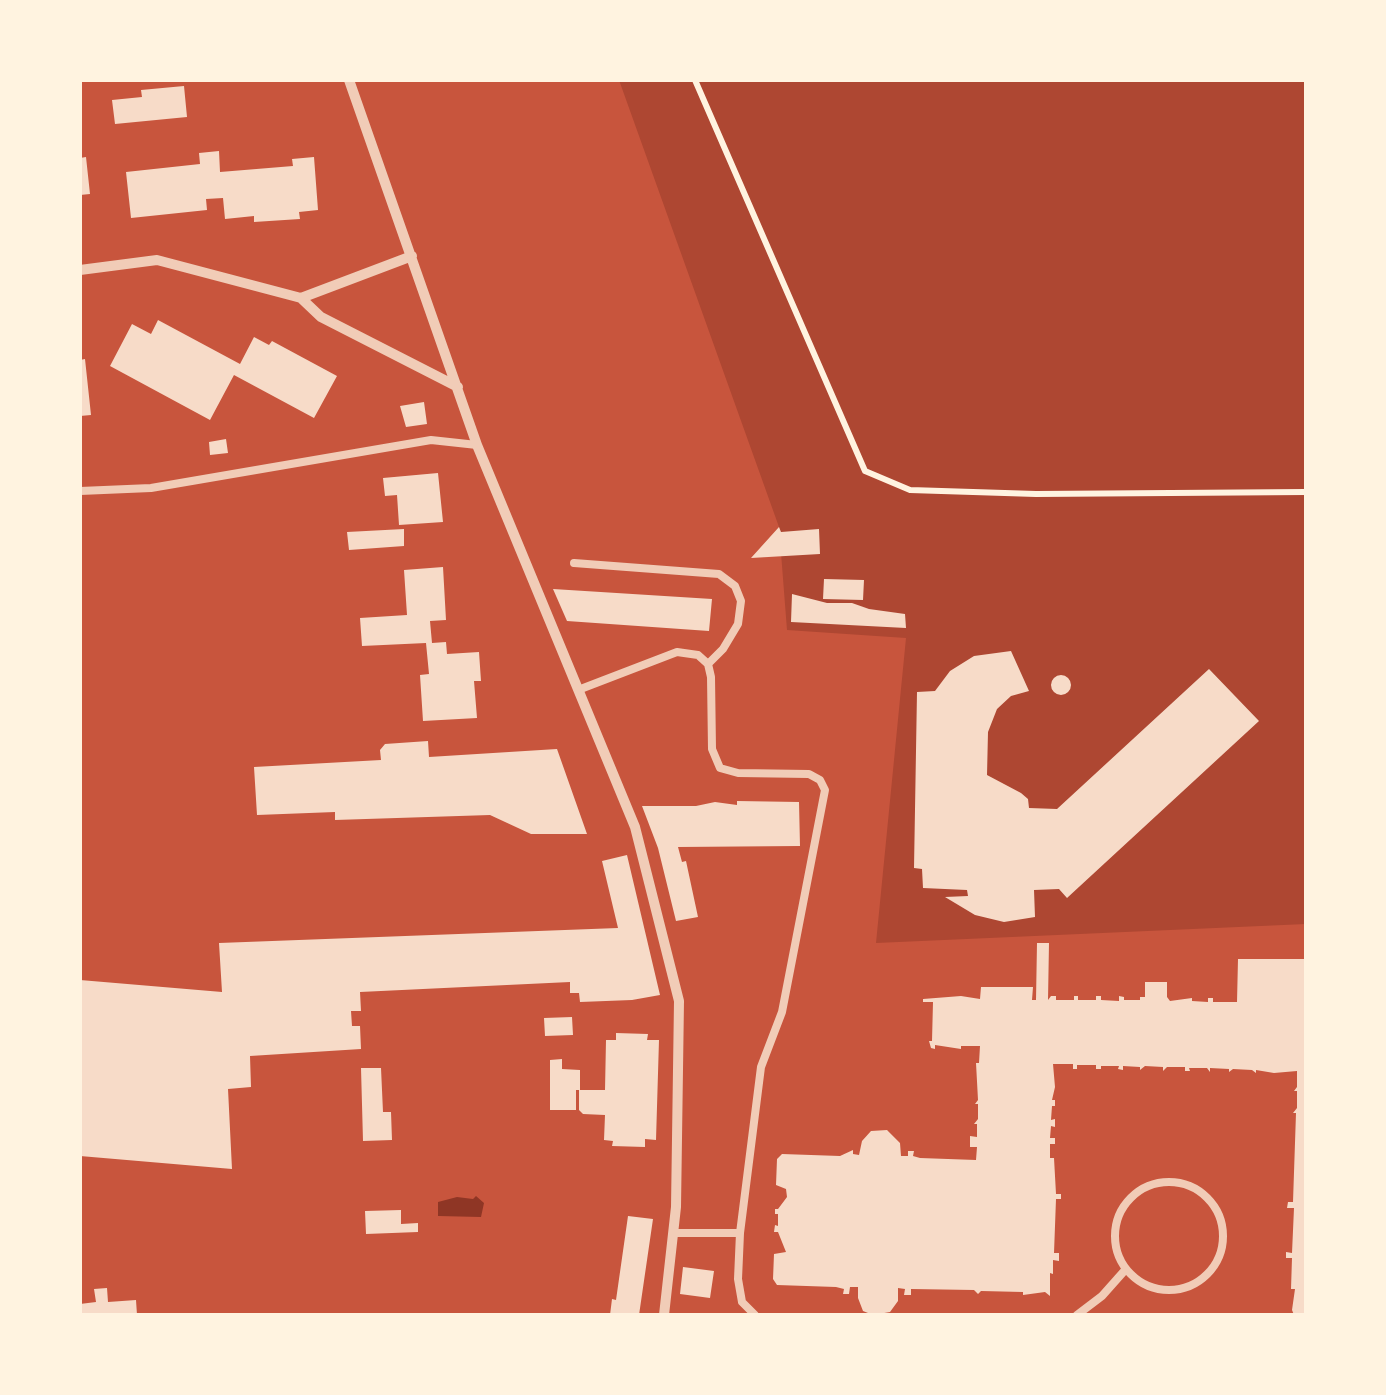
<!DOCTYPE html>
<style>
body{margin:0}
#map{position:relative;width:1386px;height:1395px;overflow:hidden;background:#c8553d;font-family:"Public Sans",sans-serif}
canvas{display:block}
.frame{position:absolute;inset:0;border:82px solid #fff3e0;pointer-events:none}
</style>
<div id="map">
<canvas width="1386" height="1395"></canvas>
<div class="frame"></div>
</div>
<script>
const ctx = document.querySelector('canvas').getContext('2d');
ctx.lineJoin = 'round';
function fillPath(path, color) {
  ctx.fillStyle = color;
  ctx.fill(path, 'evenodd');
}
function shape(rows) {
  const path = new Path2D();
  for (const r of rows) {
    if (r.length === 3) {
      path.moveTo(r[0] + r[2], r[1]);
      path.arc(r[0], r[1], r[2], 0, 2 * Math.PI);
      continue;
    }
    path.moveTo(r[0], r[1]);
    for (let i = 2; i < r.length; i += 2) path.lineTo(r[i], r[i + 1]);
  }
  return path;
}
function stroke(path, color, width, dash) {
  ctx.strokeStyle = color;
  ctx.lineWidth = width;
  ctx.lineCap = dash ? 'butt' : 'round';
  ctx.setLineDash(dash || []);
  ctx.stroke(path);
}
const green = shape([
 [619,80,1306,80,1306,924,876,943,906,638,787,630,779,527]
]);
const water = shape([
 [476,1196,484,1203,481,1217,438,1216,438,1202,457,1197,473,1199]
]);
const building = shape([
 [184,86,187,117,115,124,112,100,142,97,141,90],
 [219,151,220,172,293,166,292,159,314,157,318,210,299,212,300,219,254,222,254,216,225,219,223,198,206,199,207,210,131,218,126,172,200,164,199,153],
 [86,157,90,194,80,195,80,158],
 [158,320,240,364,254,337,269,345,272,341,337,376,314,418,234,375,210,420,110,366,132,324,151,334],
 [85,359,91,415,80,416,80,360],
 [424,402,427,424,406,427,400,406],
 [226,439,228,453,210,455,209,442],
 [438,473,443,522,399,525,397,495,385,496,383,478],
 [779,527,781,532,819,529,820,554,751,558],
 [404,529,404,546,349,550,347,532],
 [443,567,446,620,430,621,432,643,446,642,447,654,479,652,481,681,474,681,477,718,423,721,420,675,429,674,426,643,362,646,360,618,407,615,404,570],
 [824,579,864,580,863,600,823,599],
 [553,589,712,599,709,631,567,621],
 [792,594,827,603,852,603,869,609,905,614,906,628,791,622],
 [1011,651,1029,691,1011,696,997,709,988,732,987,775,1021,793,1028,799,1029,808,1057,809,1209,669,1259,721,1067,898,1059,889,1034,890,1035,917,1004,922,975,915,945,897,968,896,967,890,923,888,922,869,914,868,917,692,935,691,950,671,974,656],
 [1061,685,10],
 [428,741,429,757,557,749,587,834,531,834,490,815,335,820,335,812,257,815,254,767,381,760,380,750,385,744],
 [737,801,799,802,800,846,678,847,682,862,686,861,698,917,676,921,658,848,642,806,696,806,715,802,737,805],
 [627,855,660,995,632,1000,580,1002,579,993,570,993,570,982,360,992,361,1011,351,1011,352,1026,360,1026,361,1049,250,1056,251,1087,228,1089,232,1169,80,1156,80,980,222,992,219,943,618,928,602,861],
 [1037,943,1049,943,1048,1000,1051,996,1056,996,1056,1000,1074,1000,1074,996,1078,996,1078,1000,1096,1000,1096,996,1101,996,1101,1000,1119,1001,1119,996,1124,997,1124,1000,1140,1000,1140,997,1145,997,1145,982,1167,982,1167,997,1170,1001,1192,998,1192,1001,1208,1002,1208,998,1213,998,1213,1002,1237,1002,1238,959,1306,959,1306,1315,1294,1315,1292,1310,1295,1289,1291,1289,1292,1258,1286,1258,1286,1252,1292,1253,1294,1208,1287,1208,1288,1202,1293,1202,1296,1113,1293,1113,1297,1108,1297,1091,1294,1091,1297,1087,1297,1071,1274,1073,1256,1070,1256,1073,1252,1070,1233,1069,1229,1072,1229,1069,1210,1068,1210,1072,1207,1068,1189,1068,1190,1071,1185,1071,1185,1067,1167,1067,1163,1071,1163,1067,1145,1066,1140,1070,1140,1067,1123,1066,1123,1070,1118,1069,1119,1066,1101,1066,1101,1069,1096,1069,1096,1065,1077,1065,1077,1069,1073,1069,1073,1064,1053,1064,1055,1087,1052,1100,1055,1100,1055,1106,1052,1106,1051,1120,1055,1119,1055,1127,1051,1126,1050,1138,1055,1138,1055,1144,1050,1144,1050,1158,1054,1158,1056,1194,1061,1194,1061,1199,1056,1199,1054,1253,1059,1253,1059,1261,1053,1260,1053,1274,1050,1273,1050,1296,1045,1292,1023,1295,1023,1292,981,1291,978,1294,974,1290,911,1289,911,1295,904,1295,905,1289,898,1288,898,1301,890,1312,873,1315,863,1311,858,1298,858,1287,850,1287,849,1294,843,1294,844,1289,836,1287,777,1285,773,1279,774,1254,786,1252,778,1232,774,1232,775,1225,778,1226,778,1214,775,1214,775,1209,778,1209,787,1197,786,1189,776,1185,777,1159,782,1154,840,1156,853,1150,853,1154,859,1155,862,1141,871,1131,887,1130,900,1143,901,1156,908,1156,908,1151,914,1151,913,1156,920,1158,976,1160,977,1147,970,1147,970,1136,977,1137,977,1124,974,1124,978,1119,978,1104,975,1104,978,1100,976,1063,979,1063,980,1046,961,1046,961,1049,935,1045,935,1049,931,1048,929,1041,932,1041,933,1002,923,1002,923,999,961,996,980,999,981,987,1033,987,1032,1000,1036,1000],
 [572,1017,573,1035,545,1036,544,1018],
 [616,1033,648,1034,647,1040,659,1040,656,1140,645,1139,645,1147,612,1146,613,1141,604,1140,605,1115,583,1114,579,1110,579,1090,576,1090,576,1110,550,1110,550,1060,562,1059,562,1069,580,1070,580,1090,605,1090,606,1040,616,1040],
 [361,1068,381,1068,383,1112,391,1112,392,1140,363,1141],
 [401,1210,401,1224,418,1223,418,1232,366,1234,365,1211],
 [628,1216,653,1219,639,1315,610,1315,612,1299,616,1300],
 [683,1267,714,1271,710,1298,680,1294],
 [107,1288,108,1302,136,1300,137,1315,80,1315,80,1304,96,1302,94,1289]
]);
const path = shape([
 [695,80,865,471,910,490,1036,494,1306,492]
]);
const service = shape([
 [80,491,151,488,431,440,477,445],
 [574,563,719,574,735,586,741,601,738,624,723,649,708,664],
 [578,690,677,652,698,655,708,664,711,677,712,749,720,768,738,773,809,774,820,780,825,790,782,1012,761,1067,740,1233],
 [1169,1236,54],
 [673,1233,740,1233,738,1279,742,1302,755,1315],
 [1077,1315,1102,1296,1126,1269]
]);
const minor = shape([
 [349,80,477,445,635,827,679,1001,676,1207,664,1315],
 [80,270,157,260,301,298,321,317,458,387],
 [301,298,412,256]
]);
fillPath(green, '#ae4732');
fillPath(water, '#8f3625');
fillPath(building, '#f7dbc8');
stroke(path, '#fff3e0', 6);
stroke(service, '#f1ccb7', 8);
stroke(minor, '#f1ccb7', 10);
</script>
